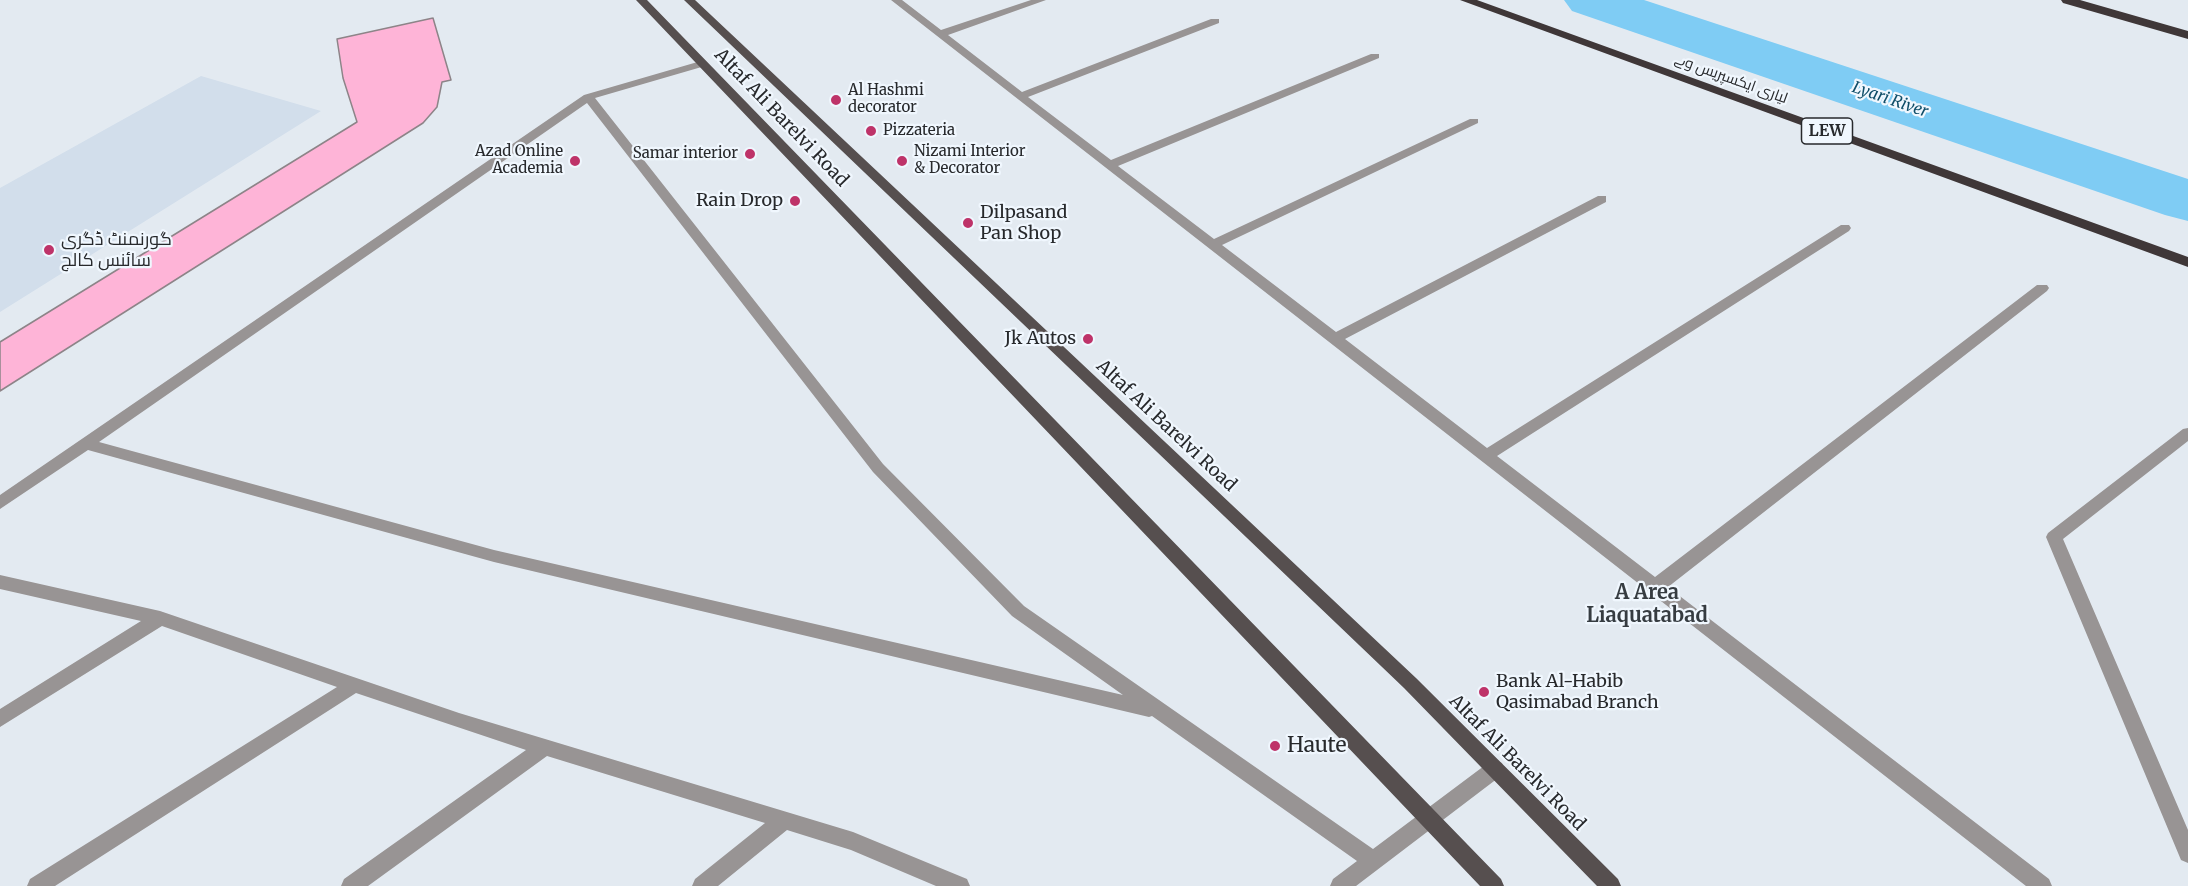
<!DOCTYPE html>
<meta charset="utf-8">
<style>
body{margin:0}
canvas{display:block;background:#e3eaf1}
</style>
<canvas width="2188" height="886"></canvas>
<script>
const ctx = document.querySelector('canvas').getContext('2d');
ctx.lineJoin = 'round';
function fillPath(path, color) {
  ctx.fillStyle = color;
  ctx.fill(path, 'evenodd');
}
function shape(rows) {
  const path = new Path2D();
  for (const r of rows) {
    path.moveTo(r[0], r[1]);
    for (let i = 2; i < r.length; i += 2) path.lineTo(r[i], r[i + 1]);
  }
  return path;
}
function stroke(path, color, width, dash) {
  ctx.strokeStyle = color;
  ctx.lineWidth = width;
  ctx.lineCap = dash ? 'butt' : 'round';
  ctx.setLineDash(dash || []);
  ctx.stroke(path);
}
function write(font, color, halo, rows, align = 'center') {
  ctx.font = font + ' Merriweather,Cairo,serif';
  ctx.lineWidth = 4.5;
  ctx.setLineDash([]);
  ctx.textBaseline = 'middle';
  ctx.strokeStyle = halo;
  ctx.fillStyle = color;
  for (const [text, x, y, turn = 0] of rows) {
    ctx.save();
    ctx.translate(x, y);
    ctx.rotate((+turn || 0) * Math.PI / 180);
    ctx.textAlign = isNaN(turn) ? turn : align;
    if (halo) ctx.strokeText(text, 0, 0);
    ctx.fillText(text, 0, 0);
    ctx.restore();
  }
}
const built = shape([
 [201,76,321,111,0,312,0,188]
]);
const river = shape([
 [1564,0,1644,0,2188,179,2188,221,2165,215,1572,11,1564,0]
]);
const building = shape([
 [433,18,451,80,442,82,437,107,423,123,0,391,0,342,357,122,343,78,337,39,433,18]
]);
const minor = shape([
 [891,0,902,0,941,30,1031,0,1046,0,948,35,1022,92,1211,19,1219,19,1219,23,1028,97,1111,160,1371,54,1379,54,1379,58,1118,166,1214,239,1470,119,1478,119,1478,123,1222,245,1336,332,1598,196,1606,196,1606,202,1345,339,1487,448,1841,225,1849,225,1851,228,1849,231,1497,456,1655,577,2037,285,2047,285,2049,288,2047,291,1668,587,2049,879,2052,886,2026,886,891,0],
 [701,61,705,62,705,66,595,98,883,464,1024,606,1373,849,1488,763,1495,760,1502,763,1504,769,1502,775,1356,886,1330,886,1333,879,1357,861,1152,716,1149,717,494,562,88,450,0,509,0,495,584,95,701,61],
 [587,103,873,472,1012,616,1123,695,494,550,99,442,587,103],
 [2188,428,2188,441,2063,539,2188,830,2188,863,2181,860,2046,537,2048,533,2183,429,2188,428],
 [0,575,160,611,459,713,853,832,967,879,970,886,936,886,851,850,787,830,718,886,692,886,695,879,765,823,547,756,368,886,341,886,344,879,526,750,356,693,55,886,27,886,30,879,337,687,162,626,0,727,0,709,141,621,0,589,0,575]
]);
const major = shape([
 [636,0,647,0,1501,879,1504,886,1480,886,636,0],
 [684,0,695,0,1416,678,1618,879,1621,886,1597,886,1404,688,684,0]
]);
const highway = shape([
 [1460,0,1477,0,2188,257,2188,267,1460,0],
 [2061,0,2080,0,2188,31,2188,39,2063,3,2061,0]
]);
const markers = [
 [836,100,6,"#be3369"],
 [871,131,6,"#be3369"],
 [750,154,6,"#be3369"],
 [575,161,6,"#be3369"],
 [902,161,6,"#be3369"],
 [795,201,6,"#be3369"],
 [968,223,6,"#be3369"],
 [49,250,6,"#be3369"],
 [1088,339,6,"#be3369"],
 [1484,692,6,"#be3369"],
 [1275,746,6,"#be3369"]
];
const farStreetnames = [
 ["لیاری ایکسپریس وے",1731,79,20]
];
const farPoinames = [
 ["Al Hashmi",848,91],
 ["decorator",848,108],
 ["Pizzateria",883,131],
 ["Azad Online",563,152,"right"],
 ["Academia",563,169,"right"],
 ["Nizami Interior",914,152],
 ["& Decorator",914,169],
 ["Samar interior",738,154,"right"]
];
const farWaternames = [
 ["Lyari River",1890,100,19]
];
const shields = [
 [1827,131,51]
];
const shieldNames = [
 ["LEW",1827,131]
];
const streetNames = [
 ["Altaf Ali Barelvi Road",781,118,46],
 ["Altaf Ali Barelvi Road",1166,426,43],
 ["Altaf Ali Barelvi Road",1517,763,45]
];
const poiNames = [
 ["Rain Drop",783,201,"right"],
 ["Dilpasand",980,213],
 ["Pan Shop",980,234],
 ["گورنمنٹ ڈگری",61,240],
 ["سائنس کالج",61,261],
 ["Jk Autos",1076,339,"right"],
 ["Bank Al-Habib",1496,682],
 ["Qasimabad Branch",1496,703]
];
const neighbourhoodNames = [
 ["A Area",1647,593],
 ["Liaquatabad",1647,616]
];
const nearPoinames = [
 ["Haute",1287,746]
];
fillPath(built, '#d2deeb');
fillPath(river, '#7fccf4');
fillPath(building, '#feb4d7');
stroke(building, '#8d8488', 1.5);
fillPath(minor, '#989494');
fillPath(major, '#564f4f');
fillPath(highway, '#3f3738');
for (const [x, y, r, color] of markers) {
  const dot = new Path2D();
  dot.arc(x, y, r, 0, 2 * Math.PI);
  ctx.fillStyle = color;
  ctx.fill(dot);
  stroke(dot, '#f0f7fe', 2);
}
write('15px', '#27292c', '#f0f7fe', farStreetnames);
write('15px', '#27292c', '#f0f7fe', farPoinames, 'left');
write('italic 16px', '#104e69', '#f0f7fe', farWaternames);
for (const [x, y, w] of shields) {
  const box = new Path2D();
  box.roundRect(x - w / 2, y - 13, w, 26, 4.5);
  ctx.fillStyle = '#f0f7fe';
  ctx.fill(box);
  stroke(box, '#27292c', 1.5);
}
write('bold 16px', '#27292c', null, shieldNames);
write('18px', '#27292c', '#f0f7fe', streetNames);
write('18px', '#27292c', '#f0f7fe', poiNames, 'left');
write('bold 20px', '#363c41', '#f0f7fe', neighbourhoodNames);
write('21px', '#27292c', '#f0f7fe', nearPoinames, 'left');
</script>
